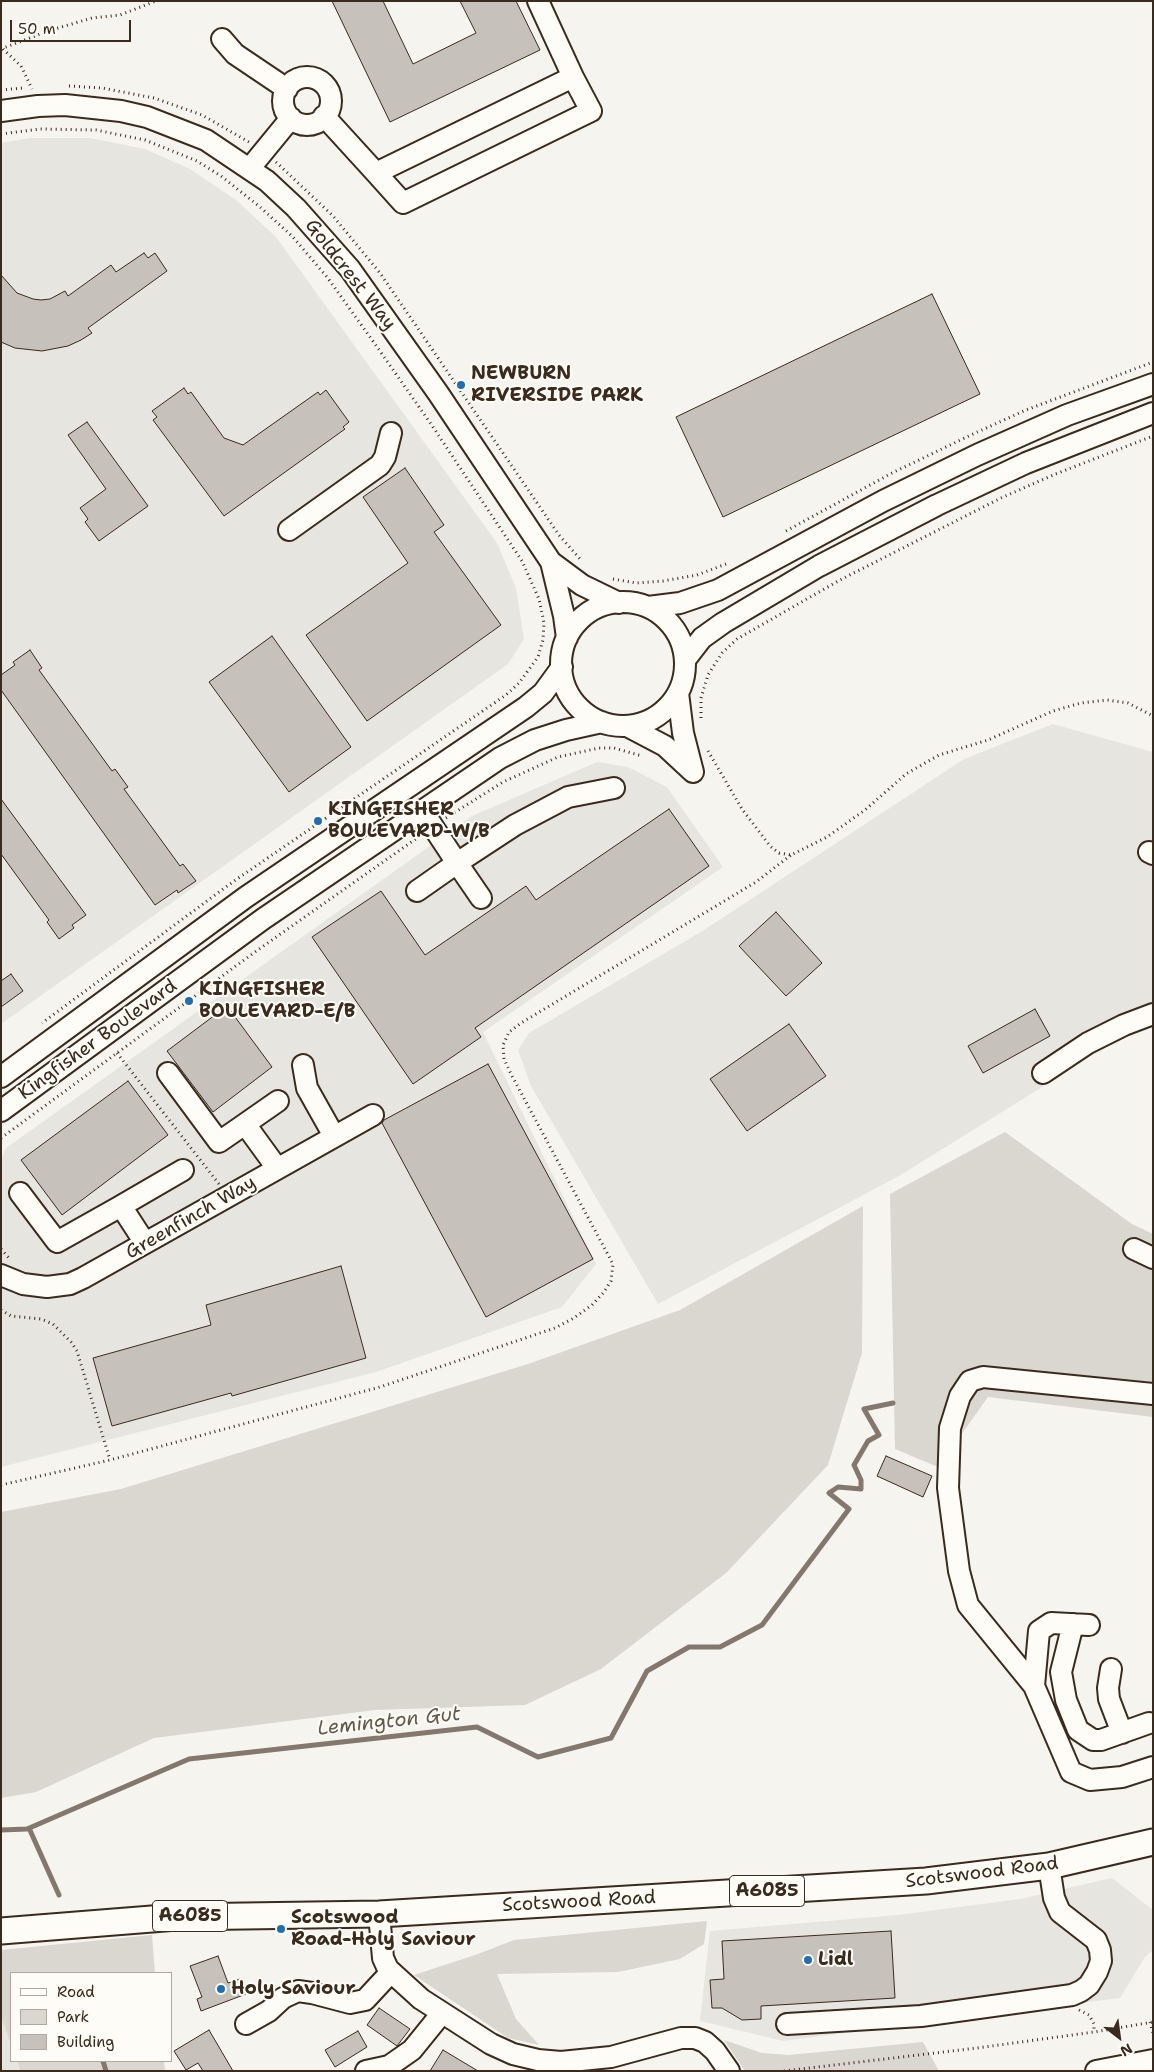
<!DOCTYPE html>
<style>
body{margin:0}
#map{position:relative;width:1154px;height:2072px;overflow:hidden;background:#f5f4ee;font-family:"Shantell Sans",sans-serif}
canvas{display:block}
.frame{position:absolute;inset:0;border:2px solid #3b2a1e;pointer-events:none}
.legend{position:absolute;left:10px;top:1972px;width:162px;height:90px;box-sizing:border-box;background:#fdfcf7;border:1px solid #afa8a0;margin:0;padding:6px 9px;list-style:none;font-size:15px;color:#3b2a1e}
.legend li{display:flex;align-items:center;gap:10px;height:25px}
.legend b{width:25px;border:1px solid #afa8a0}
.north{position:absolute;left:1094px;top:2012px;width:50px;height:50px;-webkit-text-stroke:4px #fdfcf7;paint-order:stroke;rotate:150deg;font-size:14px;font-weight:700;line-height:20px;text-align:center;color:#3b2a1e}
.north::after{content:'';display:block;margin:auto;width:18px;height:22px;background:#3b2a1e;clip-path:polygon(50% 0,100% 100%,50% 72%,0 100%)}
.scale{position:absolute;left:10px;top:20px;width:121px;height:22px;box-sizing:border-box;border:2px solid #3b2a1e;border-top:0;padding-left:6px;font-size:15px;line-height:18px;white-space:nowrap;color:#3b2a1e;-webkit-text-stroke:4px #fdfcf7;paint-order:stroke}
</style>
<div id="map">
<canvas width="1154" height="2072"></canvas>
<div class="frame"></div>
<ul class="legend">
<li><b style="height:6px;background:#fdfcf7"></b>Road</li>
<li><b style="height:14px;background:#dad6d0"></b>Park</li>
<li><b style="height:14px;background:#c7c1bb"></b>Building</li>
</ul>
<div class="north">N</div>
<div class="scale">50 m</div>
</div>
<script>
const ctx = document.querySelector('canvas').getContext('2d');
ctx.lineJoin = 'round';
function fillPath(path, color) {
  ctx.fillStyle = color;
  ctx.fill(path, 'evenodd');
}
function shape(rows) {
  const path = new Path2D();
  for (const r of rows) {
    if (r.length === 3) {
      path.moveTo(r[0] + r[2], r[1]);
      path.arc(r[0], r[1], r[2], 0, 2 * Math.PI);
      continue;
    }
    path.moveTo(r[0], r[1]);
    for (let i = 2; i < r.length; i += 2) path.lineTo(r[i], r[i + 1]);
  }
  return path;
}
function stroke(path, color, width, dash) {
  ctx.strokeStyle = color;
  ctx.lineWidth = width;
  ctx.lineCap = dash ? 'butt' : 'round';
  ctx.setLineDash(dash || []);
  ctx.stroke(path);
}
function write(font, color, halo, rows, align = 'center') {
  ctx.font = font + ' "Shantell Sans",sans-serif';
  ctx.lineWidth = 4;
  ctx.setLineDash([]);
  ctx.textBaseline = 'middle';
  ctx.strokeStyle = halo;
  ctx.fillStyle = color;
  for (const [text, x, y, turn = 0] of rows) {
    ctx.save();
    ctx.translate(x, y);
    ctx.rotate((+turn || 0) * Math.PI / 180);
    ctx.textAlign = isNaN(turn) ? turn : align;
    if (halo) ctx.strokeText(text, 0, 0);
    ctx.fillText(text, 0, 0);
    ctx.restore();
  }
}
const built = shape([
 [30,138,90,138,145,149,190,169,236,200,276,237,497,543,516,588,524,639,508,664,1,1024,1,143],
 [1053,724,1153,752,1153,1021,1100,1043,1047,1084,899,1176,658,1304,531,1086,518,1050,529,1033,704,930,964,759],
 [597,762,628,767,667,787,723,867,483,1032,596,1264,562,1307,376,1372,1,1467,1,1160,6,1148,472,816],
 [1112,1878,1153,1910,1153,1950,1145,1957,1120,1998,783,2041,700,2021,710,1931,898,1915,1020,1899],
 [1,2016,11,2045,11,2061,17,2061,20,2071,1,2071]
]);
const green = shape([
 [1005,1132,1132,1224,1153,1234,1153,1417,988,1397,938,1467,895,1449,890,1194],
 [863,1206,862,1353,828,1465,726,1573,601,1669,525,1705,375,1710,154,1738,36,1792,1,1798,1,1512,121,1489,528,1364,680,1310],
 [707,1921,704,1944,680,1959,618,1972,497,1974,516,2019,539,2045,508,2038,414,1975,478,1954,514,1940],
 [152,1935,155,1973,11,1973,11,2045,1,2016,1,1950],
 [724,2040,762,2053,789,2055,923,2042,939,2071,745,2071],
 [17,2061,164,2061,165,2071,20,2071]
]);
const stream = shape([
 [29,1828,59,1895],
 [1,1830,27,1829,189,1759,477,1727,538,1757,611,1738,647,1671,689,1647,720,1647,762,1625,849,1509,829,1493,838,1487,861,1489,861,1480,854,1465,868,1441,879,1435,864,1409,893,1403],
 [103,2061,106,2071]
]);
const building = shape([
 [332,1,383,1,413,64,476,33,460,1,516,1,540,50,390,122,332,1],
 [144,253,148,258,155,253,167,271,88,328,92,333,81,340,68,346,42,351,15,348,1,342,1,275,17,293,33,299,41,300,50,299,65,291,68,296,111,265,116,272,144,253],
 [932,294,980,394,723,517,676,417,932,294],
 [184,388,188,394,191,392,224,438,243,445,318,392,320,395,326,390,349,422,343,427,345,429,224,516,153,420,157,417,152,411,184,388],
 [87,422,148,506,99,541,85,522,88,519,80,508,106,489,68,435,87,422],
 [405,468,444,525,434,532,501,625,367,721,306,635,408,563,363,497,405,468],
 [272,636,351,747,289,792,209,682,272,636],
 [30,650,42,668,39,670,112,771,115,769,128,787,124,789,180,866,183,864,196,881,178,893,177,890,155,905,1,690,1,675,15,665,13,662,30,650],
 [1,799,86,915,72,925,74,928,59,939,47,922,49,920,1,854,1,799],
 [669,809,709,866,475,1028,481,1037,413,1084,312,937,381,891,425,955,526,886,536,900,669,809],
 [776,912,822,963,786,996,739,946,776,912],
 [11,974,23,991,1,1007,1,981,11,974],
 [227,1006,272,1067,213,1112,167,1051,227,1006],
 [1035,1009,1050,1036,983,1073,968,1046,1035,1009],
 [789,1024,826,1076,747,1131,710,1079,789,1024],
 [488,1064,593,1259,486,1317,382,1123,384,1120,488,1064],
 [128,1081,168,1135,62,1215,21,1160,128,1081],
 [341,1266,366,1358,232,1396,231,1393,112,1426,93,1358,211,1325,206,1305,341,1266],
 [886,1456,932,1476,923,1497,877,1476,886,1456],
 [891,1931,895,1998,761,2006,761,2019,742,2020,722,2008,712,2008,710,1980,724,1979,722,1941,891,1931],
 [218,1956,228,1983,240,1979,246,1994,201,2011,197,1999,202,1997,190,1966,218,1956],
 [379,2008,410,2029,397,2046,367,2025,379,2008],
 [209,2030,233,2071,203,2071,198,2063,186,2070,174,2051,209,2030],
 [358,2031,367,2047,335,2067,325,2050,358,2031],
 [443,2050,478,2071,430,2071,443,2050]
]);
const path = shape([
 [1,49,48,31,92,18,120,15,156,1],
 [3,49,21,66,32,89],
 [69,86,102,88,154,98,202,115,249,142],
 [1,90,23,88],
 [1,134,40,129,96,130,145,140,197,161,221,176,260,207,292,236,327,277,375,344,431,424,522,561,539,599,544,623,543,640,538,657,519,683,506,695,234,881,42,1023],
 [276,162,333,216,380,273,559,535,580,559],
 [786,531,892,473,973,434,1026,410,1153,362],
 [613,579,636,583,663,581,697,575,726,564],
 [701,718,701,698,708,675,722,653,737,639,840,580,1001,498,1053,475,1153,436],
 [708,751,742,809,770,846,779,853,791,855,827,837,865,810,906,774,939,755,988,740,1053,711,1081,703,1107,700,1128,703,1153,716],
 [446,818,503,782,558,757,599,748,614,748,642,756],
 [117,1053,219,1184],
 [1,1138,255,952,420,836],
 [1,1249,9,1258],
 [1,1310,11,1316,41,1319,53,1324,71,1342,77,1351,110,1460],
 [1,1485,110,1460,380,1387,555,1328,574,1318,592,1305,604,1292,611,1281,613,1264,512,1076,504,1059,503,1045,509,1032,521,1023,756,882,791,855],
 [1079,2010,1089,2015,1094,2024,1094,2032],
 [1150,2022,1153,2033],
 [784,2071,977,2048,1094,2032,1153,2022]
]);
const minor = shape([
 [538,1,573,77],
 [222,39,235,54,287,89],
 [307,101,24],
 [1,111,38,106,65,105,121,111,147,117,206,140,267,181,296,208,350,269,438,393,551,562,582,585,619,603],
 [324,116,376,173,403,203,591,111,573,77,376,173],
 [250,168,291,118],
 [289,530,380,465,385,457,391,433],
 [551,562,564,616,567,638],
 [623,664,62],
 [648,607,680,603,718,590,883,501,977,455,1067,415,1153,384],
 [685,660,702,638,723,623,819,566,937,505,1026,463,1153,413],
 [627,726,665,746,693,772,683,733,678,693],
 [422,810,457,863,515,825,568,797,614,788],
 [1149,852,1153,854],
 [417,891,457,863,481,898],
 [303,1065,307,1088,334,1136],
 [168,1073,219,1142,245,1124,277,1168],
 [1043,1073,1088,1043,1124,1025,1153,1014],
 [1,1077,246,897,526,707,543,693,562,667],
 [1,1111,263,919,500,758,535,740,566,730,602,722],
 [245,1124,278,1101],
 [20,1193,57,1242,121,1206],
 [145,1243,121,1206,183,1170],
 [1134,1249,1153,1258],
 [1,1275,23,1284,47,1287,70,1284,83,1278,373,1115],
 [1153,1394,983,1377,970,1381,960,1396,950,1428,948,1488,959,1571,968,1605,1034,1686,1071,1772,1090,1780,1122,1777,1153,1767],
 [1073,1624,1061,1672,1066,1700,1078,1730,1093,1740,1101,1740,1149,1723],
 [1111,1669,1108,1688,1109,1699,1122,1733],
 [1034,1686,1039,1631,1051,1623,1089,1625],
 [379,1914,383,1958,388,1969,421,1999,491,2044,513,2054,538,2060,561,2062,611,2057,681,2038,695,2038,705,2042,715,2051,729,2071],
 [246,2024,269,2011,283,1998,298,1991,312,1993,350,2003,365,2000,391,1972],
 [787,2024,921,2016,1072,1995,1081,1991,1089,1985,1097,1972,1101,1961,1100,1950,1096,1940,1060,1912,1054,1898,1049,1866],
 [366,2071,389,2066,412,2050,442,2013],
 [1096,2071,1153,2060]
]);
const major = shape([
 [1,1931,177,1917,379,1914,926,1881,1049,1866,1153,1842]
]);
const markers = [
 [461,385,5,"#1f6fb2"],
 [318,821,5,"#1f6fb2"],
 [189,1001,5,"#1f6fb2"],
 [281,1929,5,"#1f6fb2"],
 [808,1960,5,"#1f6fb2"],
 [221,1989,5,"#1f6fb2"]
];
const shields = [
 [767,1891,75],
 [190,1916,75]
];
const shieldNames = [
 ["A6085",767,1891],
 ["A6085",190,1916]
];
const streetNames = [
 ["Goldcrest Way",350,275,52],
 ["Kingfisher Boulevard",98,1040,-36],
 ["Greenfinch Way",191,1218,-30],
 ["Scotswood Road",982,1873,-7],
 ["Scotswood Road",579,1902,-3]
];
const poiNames = [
 ["NEWBURN",471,374],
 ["RIVERSIDE PARK",471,396],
 ["KINGFISHER",328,810],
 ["BOULEVARD-W/B",328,832],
 ["KINGFISHER",199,990],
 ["BOULEVARD-E/B",199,1012],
 ["Scotswood",291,1918],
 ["Road-Holy Saviour",291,1940],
 ["Lidl",818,1960],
 ["Holy Saviour",231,1989]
];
const waterNames = [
 ["Lemington Gut",389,1722,-6]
];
fillPath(built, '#e7e5df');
fillPath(green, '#dad6d0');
stroke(stream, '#84786e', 5);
fillPath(building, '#c7c1bb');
stroke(building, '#3b2a1e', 1);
stroke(minor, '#3b2a1e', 24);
stroke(major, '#3b2a1e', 29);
stroke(path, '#3b2a1e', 3, [1, 4]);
stroke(minor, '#fdfcf7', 20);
stroke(major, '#fdfcf7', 25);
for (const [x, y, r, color] of markers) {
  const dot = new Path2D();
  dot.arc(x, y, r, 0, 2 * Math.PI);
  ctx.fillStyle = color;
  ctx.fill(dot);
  stroke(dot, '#fdfcf7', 2);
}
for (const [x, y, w] of shields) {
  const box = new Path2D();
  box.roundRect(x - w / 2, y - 15.5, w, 31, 4);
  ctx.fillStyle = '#fdfcf7';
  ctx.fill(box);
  stroke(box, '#3b2a1e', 1);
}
write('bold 18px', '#3b2a1e', null, shieldNames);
write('19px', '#3b2a1e', '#fdfcf7', streetNames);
write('bold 19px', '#3b2a1e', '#fdfcf7', poiNames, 'left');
write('italic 20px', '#65584d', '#fdfcf7', waterNames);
</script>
